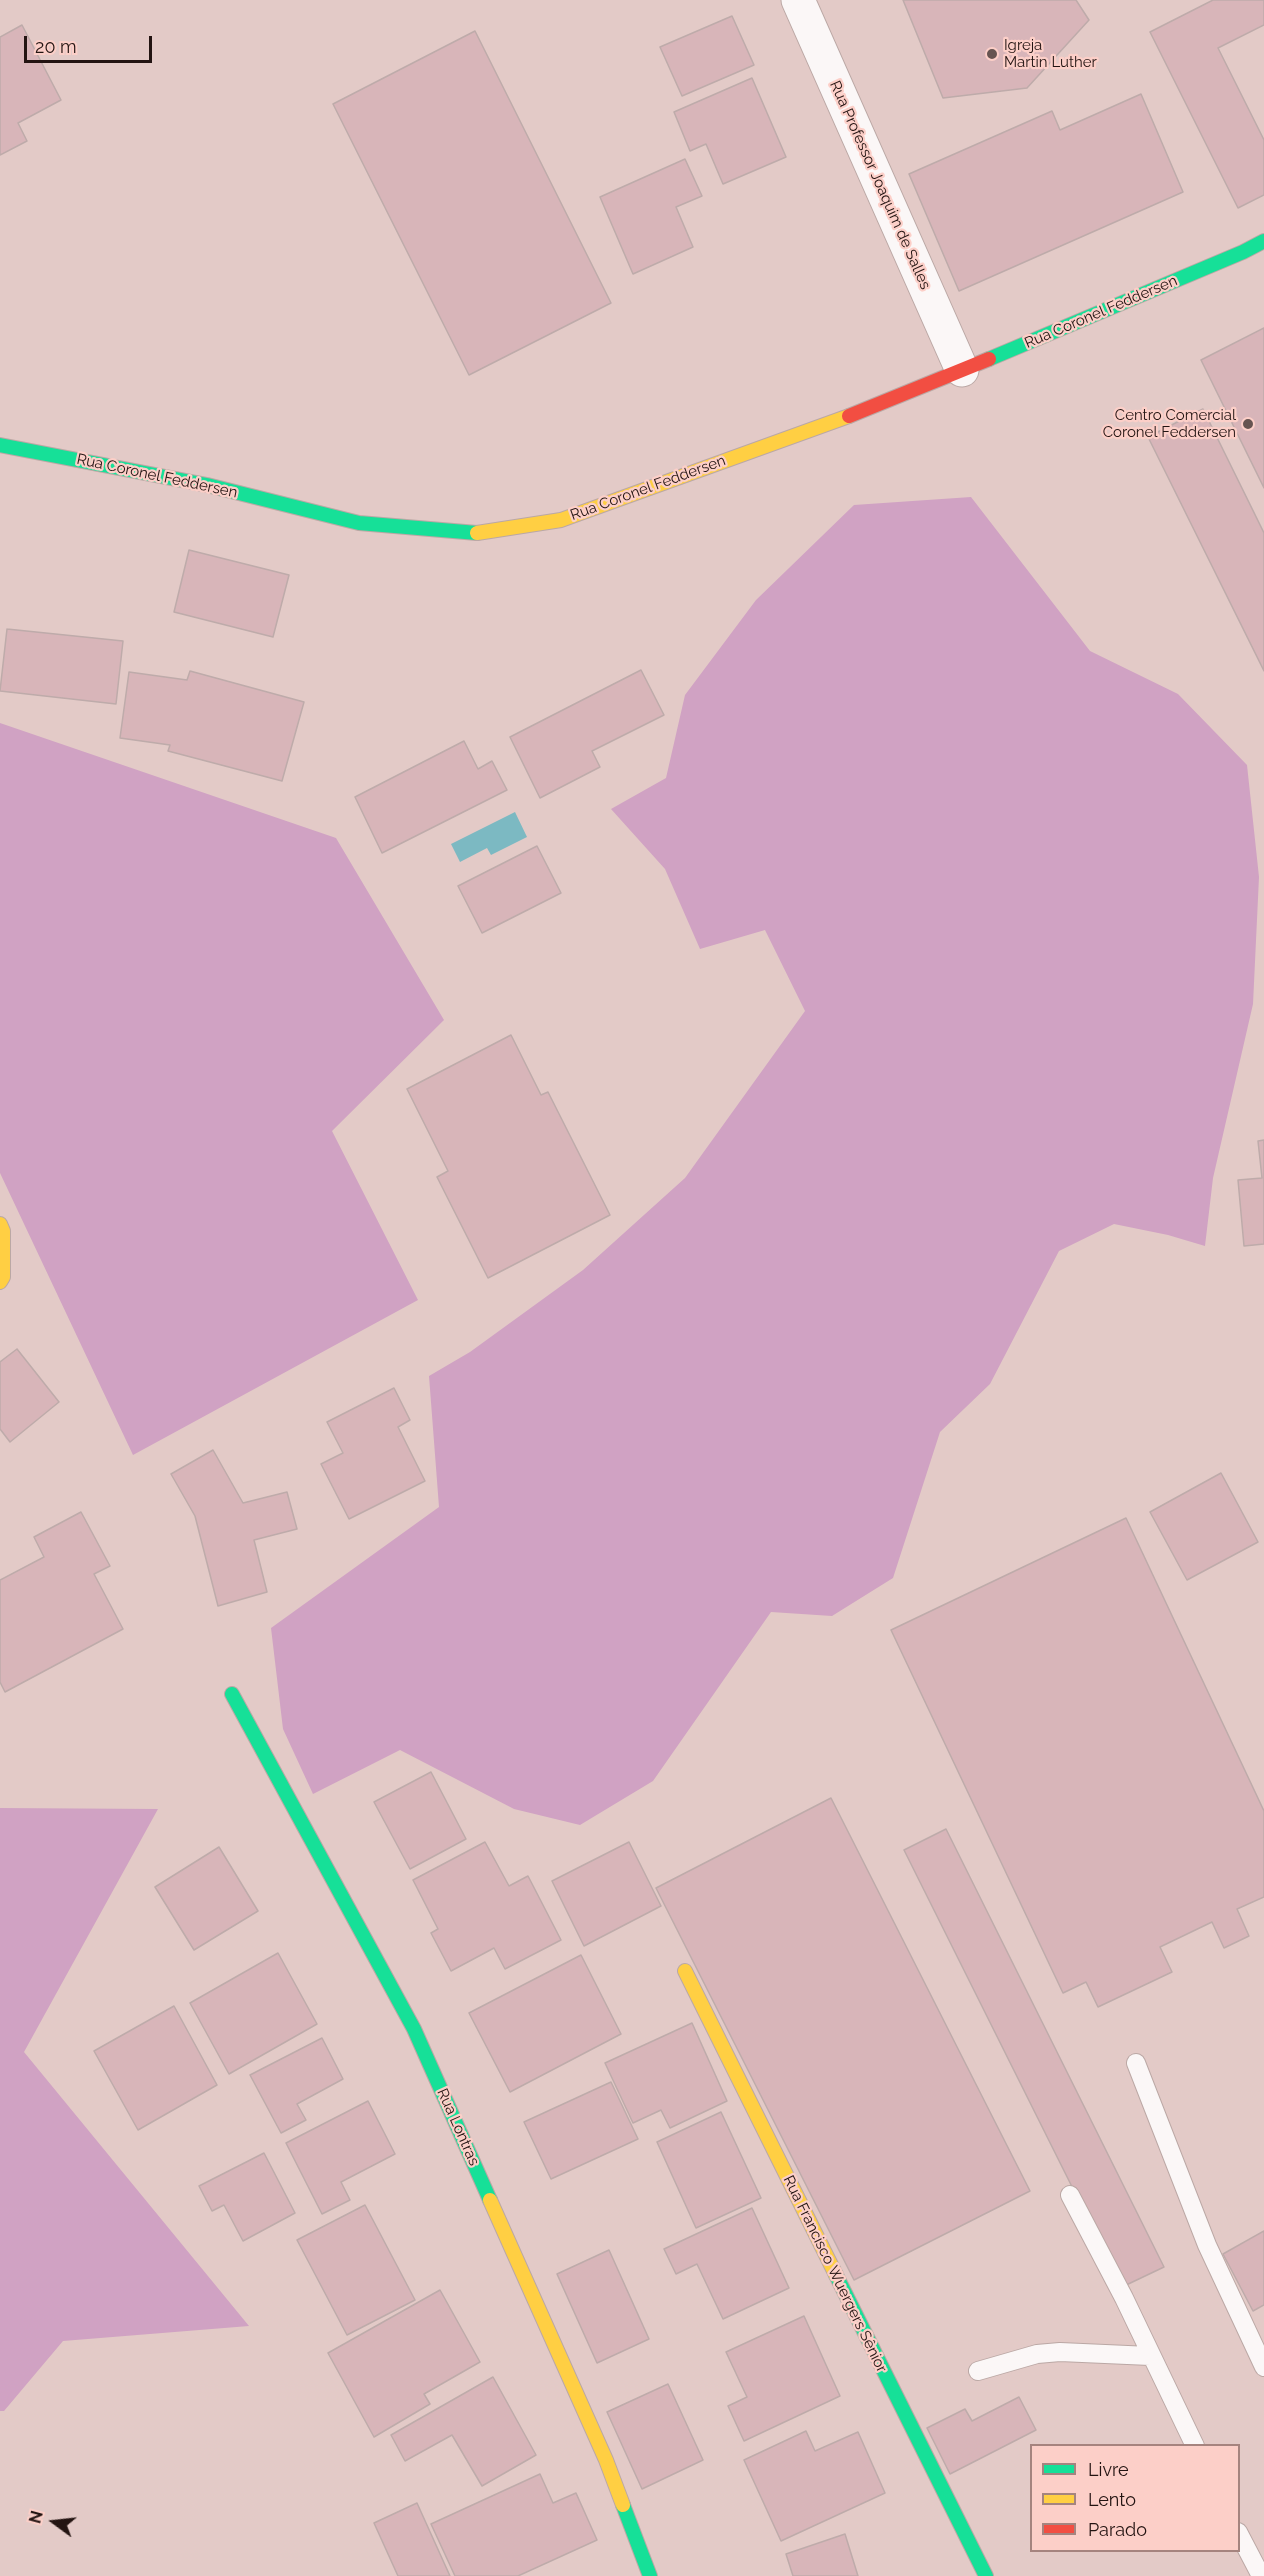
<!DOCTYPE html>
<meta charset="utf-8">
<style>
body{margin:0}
#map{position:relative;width:1264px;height:2576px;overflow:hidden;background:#e3cac7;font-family:Raleway,sans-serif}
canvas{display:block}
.legend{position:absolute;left:1030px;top:2444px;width:210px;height:108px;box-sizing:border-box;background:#fccfc8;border:2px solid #a5847f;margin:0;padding:8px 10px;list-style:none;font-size:18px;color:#231412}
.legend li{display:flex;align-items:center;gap:12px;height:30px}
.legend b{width:30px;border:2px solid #a5847f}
.north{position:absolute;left:24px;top:2492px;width:60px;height:60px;-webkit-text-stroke:4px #fccfc8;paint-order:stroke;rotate:285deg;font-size:16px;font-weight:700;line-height:24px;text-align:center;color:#231412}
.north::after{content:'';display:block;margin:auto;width:21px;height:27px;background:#231412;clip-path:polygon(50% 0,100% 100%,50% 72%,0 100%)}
.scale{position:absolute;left:24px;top:36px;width:128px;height:27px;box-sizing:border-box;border:3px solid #231412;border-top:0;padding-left:8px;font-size:18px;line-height:21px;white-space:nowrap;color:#231412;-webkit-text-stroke:4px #fccfc8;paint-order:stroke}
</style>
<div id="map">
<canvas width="1264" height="2576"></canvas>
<ul class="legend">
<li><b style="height:8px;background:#16e098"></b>Livre</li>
<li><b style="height:8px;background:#ffcf43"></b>Lento</li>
<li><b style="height:8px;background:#f24e42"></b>Parado</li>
</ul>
<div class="north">N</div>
<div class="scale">20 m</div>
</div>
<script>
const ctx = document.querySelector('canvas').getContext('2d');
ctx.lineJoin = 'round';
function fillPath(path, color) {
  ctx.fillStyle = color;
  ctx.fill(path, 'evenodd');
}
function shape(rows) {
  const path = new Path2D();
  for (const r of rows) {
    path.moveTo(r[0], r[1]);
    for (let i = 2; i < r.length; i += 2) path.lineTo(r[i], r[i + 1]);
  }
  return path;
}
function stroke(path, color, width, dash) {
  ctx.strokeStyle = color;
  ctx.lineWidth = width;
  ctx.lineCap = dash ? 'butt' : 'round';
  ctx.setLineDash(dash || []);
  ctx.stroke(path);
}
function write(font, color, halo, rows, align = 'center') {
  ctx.font = font + ' Raleway,sans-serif';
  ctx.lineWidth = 4.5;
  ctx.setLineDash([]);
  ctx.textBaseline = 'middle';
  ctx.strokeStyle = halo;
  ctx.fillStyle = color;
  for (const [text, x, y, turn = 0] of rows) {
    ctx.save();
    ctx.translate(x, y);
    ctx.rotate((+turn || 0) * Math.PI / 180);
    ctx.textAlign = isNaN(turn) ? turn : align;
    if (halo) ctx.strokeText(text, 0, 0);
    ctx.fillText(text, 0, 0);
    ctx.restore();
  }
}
const green = shape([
 [971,497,1090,651,1178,694,1247,765,1259,877,1253,1004,1213,1178,1205,1246,1168,1235,1114,1224,1059,1251,990,1384,940,1432,893,1578,832,1616,771,1612,653,1781,580,1825,514,1809,400,1750,313,1794,283,1729,271,1628,439,1507,429,1376,470,1352,583,1270,685,1178,805,1011,765,930,700,949,665,869,611,809,666,778,685,695,756,600,854,505],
 [0,723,336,838,444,1020,332,1131,418,1300,133,1455,0,1173],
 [0,1808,158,1809,24,2052,249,2326,63,2341,4,2411,0,2411]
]);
const water = shape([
 [515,812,527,837,491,855,487,848,460,862,451,844]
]);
const building = shape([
 [903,0,1076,0,1089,20,1027,88,943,98,903,0],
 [1213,0,1264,0,1264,25,1218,48,1264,140,1264,195,1238,208,1150,32,1213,0],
 [732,16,754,65,682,96,660,47,732,16],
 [22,25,61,100,18,123,27,141,0,155,0,37,22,25],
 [475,31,611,303,469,375,333,104,475,31],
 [752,78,786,157,723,184,706,144,690,151,674,112,752,78],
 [1141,94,1183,192,959,291,909,174,1052,111,1060,130,1141,94],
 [685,159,702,196,676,207,693,247,633,274,600,197,685,159],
 [1264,328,1264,488,1201,360,1264,328],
 [1203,409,1264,533,1264,671,1148,437,1203,409],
 [189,550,289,575,273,637,174,612,189,550],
 [7,629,123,641,116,704,0,691,7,629],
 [641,670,664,715,592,751,600,767,540,798,510,737,641,670],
 [190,671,304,702,282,781,168,751,170,745,120,738,129,672,187,680,190,671],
 [464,741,478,769,492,761,507,790,382,853,355,797,464,741],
 [537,846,561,893,482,933,458,886,537,846],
 [511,1035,541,1095,548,1092,610,1215,488,1278,437,1177,448,1171,407,1089,511,1035],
 [1264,1140,1264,1244,1244,1246,1238,1180,1262,1178,1258,1141,1264,1140],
 [17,1349,59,1402,10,1442,0,1429,0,1362,17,1349],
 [394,1388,410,1420,398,1427,425,1481,349,1519,321,1464,343,1453,327,1422,394,1388],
 [213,1450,243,1503,287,1492,297,1529,254,1540,267,1592,218,1606,195,1516,171,1474,213,1450],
 [1221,1473,1258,1542,1187,1580,1150,1512,1221,1473],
 [81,1512,110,1566,94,1574,123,1629,5,1692,0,1682,0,1580,44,1557,34,1537,81,1512],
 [1126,1518,1264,1811,1264,1897,1237,1909,1249,1936,1224,1948,1212,1922,1160,1947,1172,1972,1098,2007,1086,1982,1063,1993,891,1630,1126,1518],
 [431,1772,466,1839,410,1869,374,1802,431,1772],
 [831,1798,1030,2191,854,2280,656,1888,831,1798],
 [946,1829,1164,2267,1122,2287,904,1850,946,1829],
 [485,1842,509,1886,528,1876,561,1940,505,1969,494,1948,451,1971,431,1933,438,1929,413,1880,485,1842],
 [629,1842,661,1906,584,1946,552,1881,629,1842],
 [219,1847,258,1911,194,1950,155,1887,219,1847],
 [278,1953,317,2024,229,2074,190,2003,278,1953],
 [581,1955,621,2034,510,2092,469,2013,581,1955],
 [174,2006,217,2085,138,2130,94,2051,174,2006],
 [692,2023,727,2101,670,2128,661,2110,633,2123,605,2063,692,2023],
 [322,2038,343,2079,297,2104,306,2120,281,2133,250,2075,322,2038],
 [611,2082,638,2139,551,2179,524,2122,611,2082],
 [368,2101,395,2154,341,2182,350,2200,322,2214,286,2143,368,2101],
 [721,2112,761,2198,696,2228,657,2142,721,2112],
 [264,2153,295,2213,243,2241,224,2205,212,2211,199,2186,264,2153],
 [365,2205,415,2300,347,2335,297,2240,365,2205],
 [752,2208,789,2288,723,2319,697,2264,676,2274,664,2249,752,2208],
 [1264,2231,1264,2305,1253,2311,1223,2254,1264,2231],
 [609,2250,649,2339,597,2363,557,2274,609,2250],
 [440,2290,480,2362,424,2394,430,2404,374,2437,328,2353,440,2290],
 [804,2316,840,2396,744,2441,728,2406,747,2397,726,2352,804,2316],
 [493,2377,536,2455,482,2486,452,2435,405,2461,391,2435,493,2377],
 [668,2384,703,2460,642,2489,607,2412,668,2384],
 [1019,2397,1036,2430,950,2474,927,2428,965,2409,972,2421,1019,2397],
 [806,2431,815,2451,858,2432,885,2493,781,2541,744,2460,806,2431],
 [540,2474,553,2503,576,2493,597,2540,518,2576,455,2576,431,2524,540,2474],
 [417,2503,450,2576,398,2576,374,2523,417,2503],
 [845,2534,858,2576,793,2576,786,2554,845,2534]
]);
const lane = shape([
 [1136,2063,1207,2245,1264,2367],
 [1070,2195,1124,2298,1195,2446],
 [978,2371,1037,2354,1060,2352,1150,2356],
 [1238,2532,1261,2576]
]);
const street = shape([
 [798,0,962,370]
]);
const fast = shape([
 [989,359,1243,252,1264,241],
 [0,445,207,485,359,523,477,533],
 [232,1694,414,2029,490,2200],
 [836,2275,986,2576],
 [623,2505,650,2576]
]);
const slow = shape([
 [477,533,561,520,849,416],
 [0,1224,3,1231,3,1277,0,1282],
 [685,1971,836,2275],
 [490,2200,606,2460,623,2505]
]);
const jam = shape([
 [849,416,989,359]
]);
const markers = [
 [992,54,6,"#665451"],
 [1248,424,6,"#665451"]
];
const poiNames = [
 ["Igreja",1004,45],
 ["Martin Luther",1004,62],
 ["Centro Comercial",1236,415,"right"],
 ["Coronel Feddersen",1236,432,"right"]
];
const streetNames = [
 ["Rua Professor Joaquim de Salles",880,185,66],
 ["Rua Coronel Feddersen",1101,312,-23],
 ["Rua Coronel Feddersen",157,476,12],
 ["Rua Coronel Feddersen",648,488,-20],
 ["Rua Lontras",458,2127,66],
 ["Rua Francisco Wuergers Sênior",835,2274,64]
];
fillPath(green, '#d0a2c3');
fillPath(water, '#7cb9c2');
fillPath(building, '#d8b5b9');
stroke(building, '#beabaa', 1.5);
stroke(lane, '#bba8a5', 20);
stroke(street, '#bba8a5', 35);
stroke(fast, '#bba8a5', 16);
stroke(slow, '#bba8a5', 16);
stroke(jam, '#bba8a5', 16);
stroke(lane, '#fbf7f7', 18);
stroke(street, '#fbf7f7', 33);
stroke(fast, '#16e098', 14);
stroke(slow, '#ffcf43', 14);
stroke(jam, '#f24e42', 14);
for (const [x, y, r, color] of markers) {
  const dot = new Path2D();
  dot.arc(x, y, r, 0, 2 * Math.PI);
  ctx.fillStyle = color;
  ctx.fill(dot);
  stroke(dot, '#fccfc8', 2);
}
write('15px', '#231412', '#fccfc8', poiNames, 'left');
write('15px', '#231412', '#fccfc8', streetNames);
</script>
